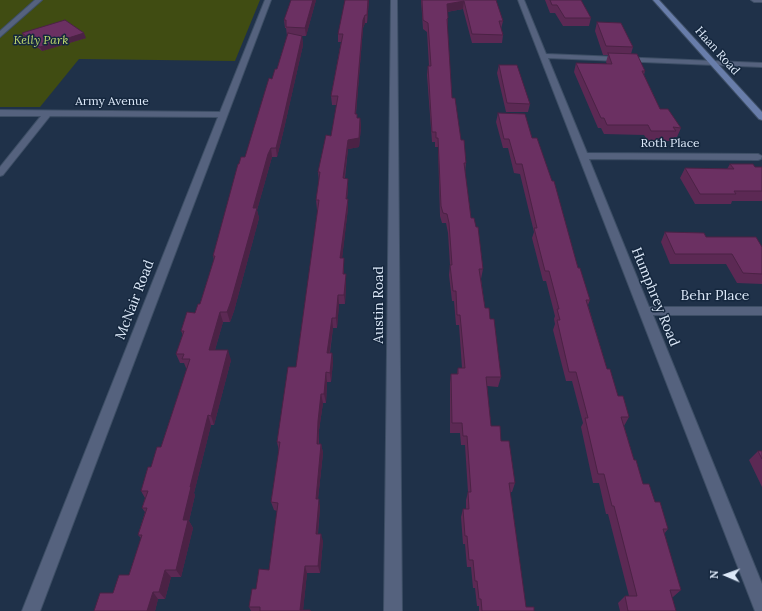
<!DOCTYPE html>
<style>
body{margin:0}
#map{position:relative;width:762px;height:611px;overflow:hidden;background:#1f3149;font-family:Lora,serif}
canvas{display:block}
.north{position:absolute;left:706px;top:555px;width:40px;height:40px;-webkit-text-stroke:3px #15273e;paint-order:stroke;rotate:272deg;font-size:11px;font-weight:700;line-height:16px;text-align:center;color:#dce8f8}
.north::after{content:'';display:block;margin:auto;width:14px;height:18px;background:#dce8f8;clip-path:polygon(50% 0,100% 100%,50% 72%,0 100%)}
</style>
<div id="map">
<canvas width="762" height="611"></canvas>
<div class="north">N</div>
</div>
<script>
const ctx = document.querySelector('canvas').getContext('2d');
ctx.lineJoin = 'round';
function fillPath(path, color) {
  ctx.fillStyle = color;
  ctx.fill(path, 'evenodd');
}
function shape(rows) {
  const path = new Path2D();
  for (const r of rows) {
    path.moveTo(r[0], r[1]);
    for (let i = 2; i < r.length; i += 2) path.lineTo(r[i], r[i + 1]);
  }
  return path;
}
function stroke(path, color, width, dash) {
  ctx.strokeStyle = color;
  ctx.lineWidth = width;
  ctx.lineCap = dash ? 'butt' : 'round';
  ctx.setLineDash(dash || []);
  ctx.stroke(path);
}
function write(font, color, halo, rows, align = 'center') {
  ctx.font = font + ' Lora,serif';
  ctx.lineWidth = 3;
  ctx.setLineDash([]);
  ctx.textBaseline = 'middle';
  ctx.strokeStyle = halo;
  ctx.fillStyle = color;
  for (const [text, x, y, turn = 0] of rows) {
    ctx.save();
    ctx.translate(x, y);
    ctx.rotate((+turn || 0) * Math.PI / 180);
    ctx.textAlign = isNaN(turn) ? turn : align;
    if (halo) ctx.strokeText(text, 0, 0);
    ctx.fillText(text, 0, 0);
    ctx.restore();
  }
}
const green = shape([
 [0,0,260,0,235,61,79,59,40,107,0,107]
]);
const street = shape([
 [35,0,42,0,0,37,0,31,35,0],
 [265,0,271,0,40,611,22,611,218,117,50,116,3,175,0,176,0,167,41,116,0,116,0,110,220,112,265,0],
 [391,0,397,0,402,611,384,611,391,0],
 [518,0,524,0,546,54,762,63,762,67,548,58,587,153,758,154,762,156,761,159,758,160,589,159,649,307,762,307,762,315,653,315,762,584,762,611,755,611,753,606,518,0],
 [751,0,762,0,762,2,754,2,751,0]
]);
const secondary = shape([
 [653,0,659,0,762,112,762,120,759,119,653,0]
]);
const wall = shape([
 [316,0,306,36,300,36,302,36,303,45,283,133,277,157,272,157,270,164,257,210,259,218,234,311,230,322,223,322,215,350,231,360,214,425,211,425,194,493,195,495,189,521,193,528,181,577,171,577,165,599,158,599,155,611,94,611,113,593,129,575,141,538,138,535,145,512,142,508,145,498,141,491,151,467,161,447,187,368,186,368,184,363,180,363,176,354,183,335,181,331,195,313,200,304,214,260,213,256,239,164,245,157,272,79,277,69,287,36,286,28,285,28,284,20],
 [369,0,367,23,365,23,363,28,356,114,357,114,357,118,360,118,361,127,359,147,348,149,345,178,348,188,347,199,348,208,342,258,344,258,344,274,346,284,345,304,339,304,337,328,333,328,330,353,332,353,333,362,331,382,327,382,326,403,323,403,319,430,319,444,321,444,323,453,318,499,320,507,318,534,323,541,320,573,307,573,303,610,310,610,311,611,251,611,249,607,256,589,269,570,277,511,274,510,271,502,279,451,277,442,296,367,318,210,317,210,316,200,319,181,318,172,331,136,337,105,332,105,331,96,341,42,338,42,338,34],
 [421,0,496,0,503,21,501,29,503,35,502,43,472,43,463,9,447,12,448,18,447,27,452,98,461,140,466,163,465,173,471,218,483,269,481,279,485,308,490,319,501,377,498,387,487,386,491,426,501,441,515,483,512,492,510,492,526,607,534,611,479,611,479,606,477,606,475,588,473,588,471,567,467,567,465,544,463,544,461,517,463,509,466,509,466,500,468,492,465,445,461,445,460,433,450,433,450,383,451,374,457,374,458,368,462,368,459,325,456,325,454,301,452,301,449,275,450,265,448,233,446,223,442,223,440,216,438,147,435,147,435,142,432,142,427,75,428,66,429,66,427,32,423,29],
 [545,0,581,0,591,18,589,26,563,26,555,13,550,13],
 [597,22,633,47,631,54,645,71,644,75,660,109,681,128,677,137,674,137,672,141,648,141,644,135,604,134,601,128,598,128,574,72,576,63,607,64,606,62,608,55,603,55,595,31],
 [22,33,86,38,42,51,24,37],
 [499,65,530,104,528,112,506,112,497,73],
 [498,113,532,138,590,300,588,305,607,369,618,396,629,417,624,426,634,460,643,484,655,502,668,529,664,534,681,590,673,597,672,597,676,611,620,611,618,603,625,596,629,596,608,514,606,514,599,483,593,483,581,427,583,423,572,381,566,381,553,330,555,324,554,319,555,316,546,281,543,281,532,238,534,232,520,174,514,173,508,148,503,148,496,122],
 [730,164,755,167,762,167,762,201,732,201,731,204,695,204,680,178,685,168,727,169],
 [665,232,706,237,762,247,762,284,737,283,726,264,670,264,661,242],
 [758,451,762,451,762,487,749,460]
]);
const shadedWall = shape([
 [313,0,316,0,306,36,305,28],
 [368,0,369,0,367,23,367,15],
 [464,1,463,9,446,12,447,4],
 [365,15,365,23,363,28,355,123,355,114,363,20],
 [84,33,86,38,42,51,40,47],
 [302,36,303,45,283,133,277,157,276,148],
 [360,118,361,127,359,147,348,149,343,188,343,178,348,140],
 [271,148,272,157,270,164,257,210,259,218,234,311,230,322,227,312,253,208,268,154],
 [348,179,348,188,346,208,346,199],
 [348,199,348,208,341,268,340,258],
 [344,258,344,268,343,284,343,274],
 [346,274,346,284,345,304,344,295],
 [338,295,339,304,337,328,336,318],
 [220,312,223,322,212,360,209,350],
 [332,318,333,328,328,362,327,353],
 [228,350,231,360,214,425,211,416],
 [332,353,333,362,331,382,330,373],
 [326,372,327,382,326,403,324,394],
 [321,394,323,403,319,430,318,453,317,444,318,421],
 [208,415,211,425,194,493,195,495,189,521,193,528,181,577,176,570,183,520,190,487],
 [321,444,323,453,317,507,316,499],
 [319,499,320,507,317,541,316,534],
 [321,534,323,541,320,573,318,566],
 [305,566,307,573,303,611,300,610],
 [165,570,171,577,165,599,159,592],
 [153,592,158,599,155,611,147,611]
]);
const building = shape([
 [291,0,313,0,305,28,286,27,286,20,284,20,291,0],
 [345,0,368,0,367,15,365,15,363,20,355,114,357,114,357,118,360,118,359,138,348,140,343,178,348,179,346,199,348,199,340,258,344,258,343,274,346,274,344,295,338,295,336,318,332,318,327,353,332,353,330,373,326,372,324,394,321,394,318,421,317,444,321,444,316,499,319,499,316,534,321,534,318,566,305,566,300,610,310,610,310,611,260,611,260,607,249,607,252,589,256,589,259,569,269,570,278,503,271,502,280,442,277,442,288,367,296,367,319,200,316,200,320,172,318,172,326,135,331,136,338,96,331,96,343,34,338,34,345,0],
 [422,0,496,0,503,21,499,21,503,35,472,34,464,1,447,4,448,18,447,19,452,98,455,98,461,140,464,140,466,163,464,163,471,218,474,218,476,227,478,227,483,269,479,269,485,308,489,308,490,319,494,319,501,377,486,377,491,426,500,426,501,441,509,441,515,483,509,483,526,607,534,607,534,611,482,611,481,599,479,599,477,581,475,581,473,560,469,560,467,536,465,536,463,509,469,509,468,492,471,492,467,436,463,436,462,423,452,423,451,374,458,374,458,368,465,368,460,315,457,315,456,291,453,291,450,265,452,265,449,223,447,214,443,213,441,206,438,138,436,138,436,132,432,132,428,66,431,66,428,23,423,20,422,0],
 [550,0,581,0,591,18,565,18,557,5,552,5,550,0],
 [65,20,84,33,40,47,22,33,65,20],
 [597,22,621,23,633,47,606,46,597,22],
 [288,33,302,36,282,124,276,148,271,148,268,154,253,208,257,208,231,301,227,312,220,312,209,350,228,350,211,416,208,415,190,487,191,487,183,520,188,520,176,570,165,570,159,592,153,592,147,611,94,611,100,593,113,593,119,575,129,575,142,535,138,535,147,508,142,508,148,491,141,491,148,467,151,467,157,447,161,447,190,359,182,359,184,354,176,354,184,331,181,331,187,312,195,313,198,304,200,304,215,256,213,256,238,164,239,164,241,157,245,157,269,78,272,79,275,69,277,69,288,33],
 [608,53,637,54,645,71,642,71,660,109,668,109,681,128,673,127,676,131,651,131,648,125,607,125,604,118,601,118,576,63,612,64,608,53],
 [499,65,517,65,530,104,507,103,499,65],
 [498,113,525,114,532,138,537,138,552,181,554,181,578,268,580,268,590,300,586,300,607,369,610,369,618,396,623,396,629,417,621,417,634,460,636,460,643,484,649,484,655,502,660,502,668,529,663,529,681,590,670,590,676,611,628,611,625,596,637,596,614,506,612,506,604,474,598,474,585,418,588,418,576,372,569,372,557,320,560,320,557,309,559,309,549,271,545,271,534,228,537,228,522,164,516,164,509,139,504,139,498,113],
 [730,164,753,164,755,167,762,167,762,191,734,191,736,194,700,194,685,168,734,169,730,164],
 [665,232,704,233,706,237,756,237,762,247,762,274,743,273,732,254,675,254,665,232],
 [758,451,762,451,762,459,758,451]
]);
const farParknames = [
 ["Kelly Park",41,41]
];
const farStreetnames = [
 ["Haan Road",717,51,48],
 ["Army Avenue",112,102],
 ["Roth Place",670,144]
];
const streetNames = [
 ["Behr Place",715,296],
 ["Humphrey Road",655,297,68],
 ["McNair Road",135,300,-69],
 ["Austin Road",379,305,-90]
];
fillPath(green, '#404c12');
stroke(street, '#3d4e65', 2);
stroke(secondary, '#3d4e65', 2);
fillPath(street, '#55627e');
fillPath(secondary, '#687daa');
fillPath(wall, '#5c2954');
fillPath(shadedWall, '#4b2245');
fillPath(building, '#6b3062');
stroke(building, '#4b2245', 1);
write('italic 12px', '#c1da6e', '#15273e', farParknames);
write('12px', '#dce8f8', '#15273e', farStreetnames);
write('14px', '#dce8f8', '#15273e', streetNames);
</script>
